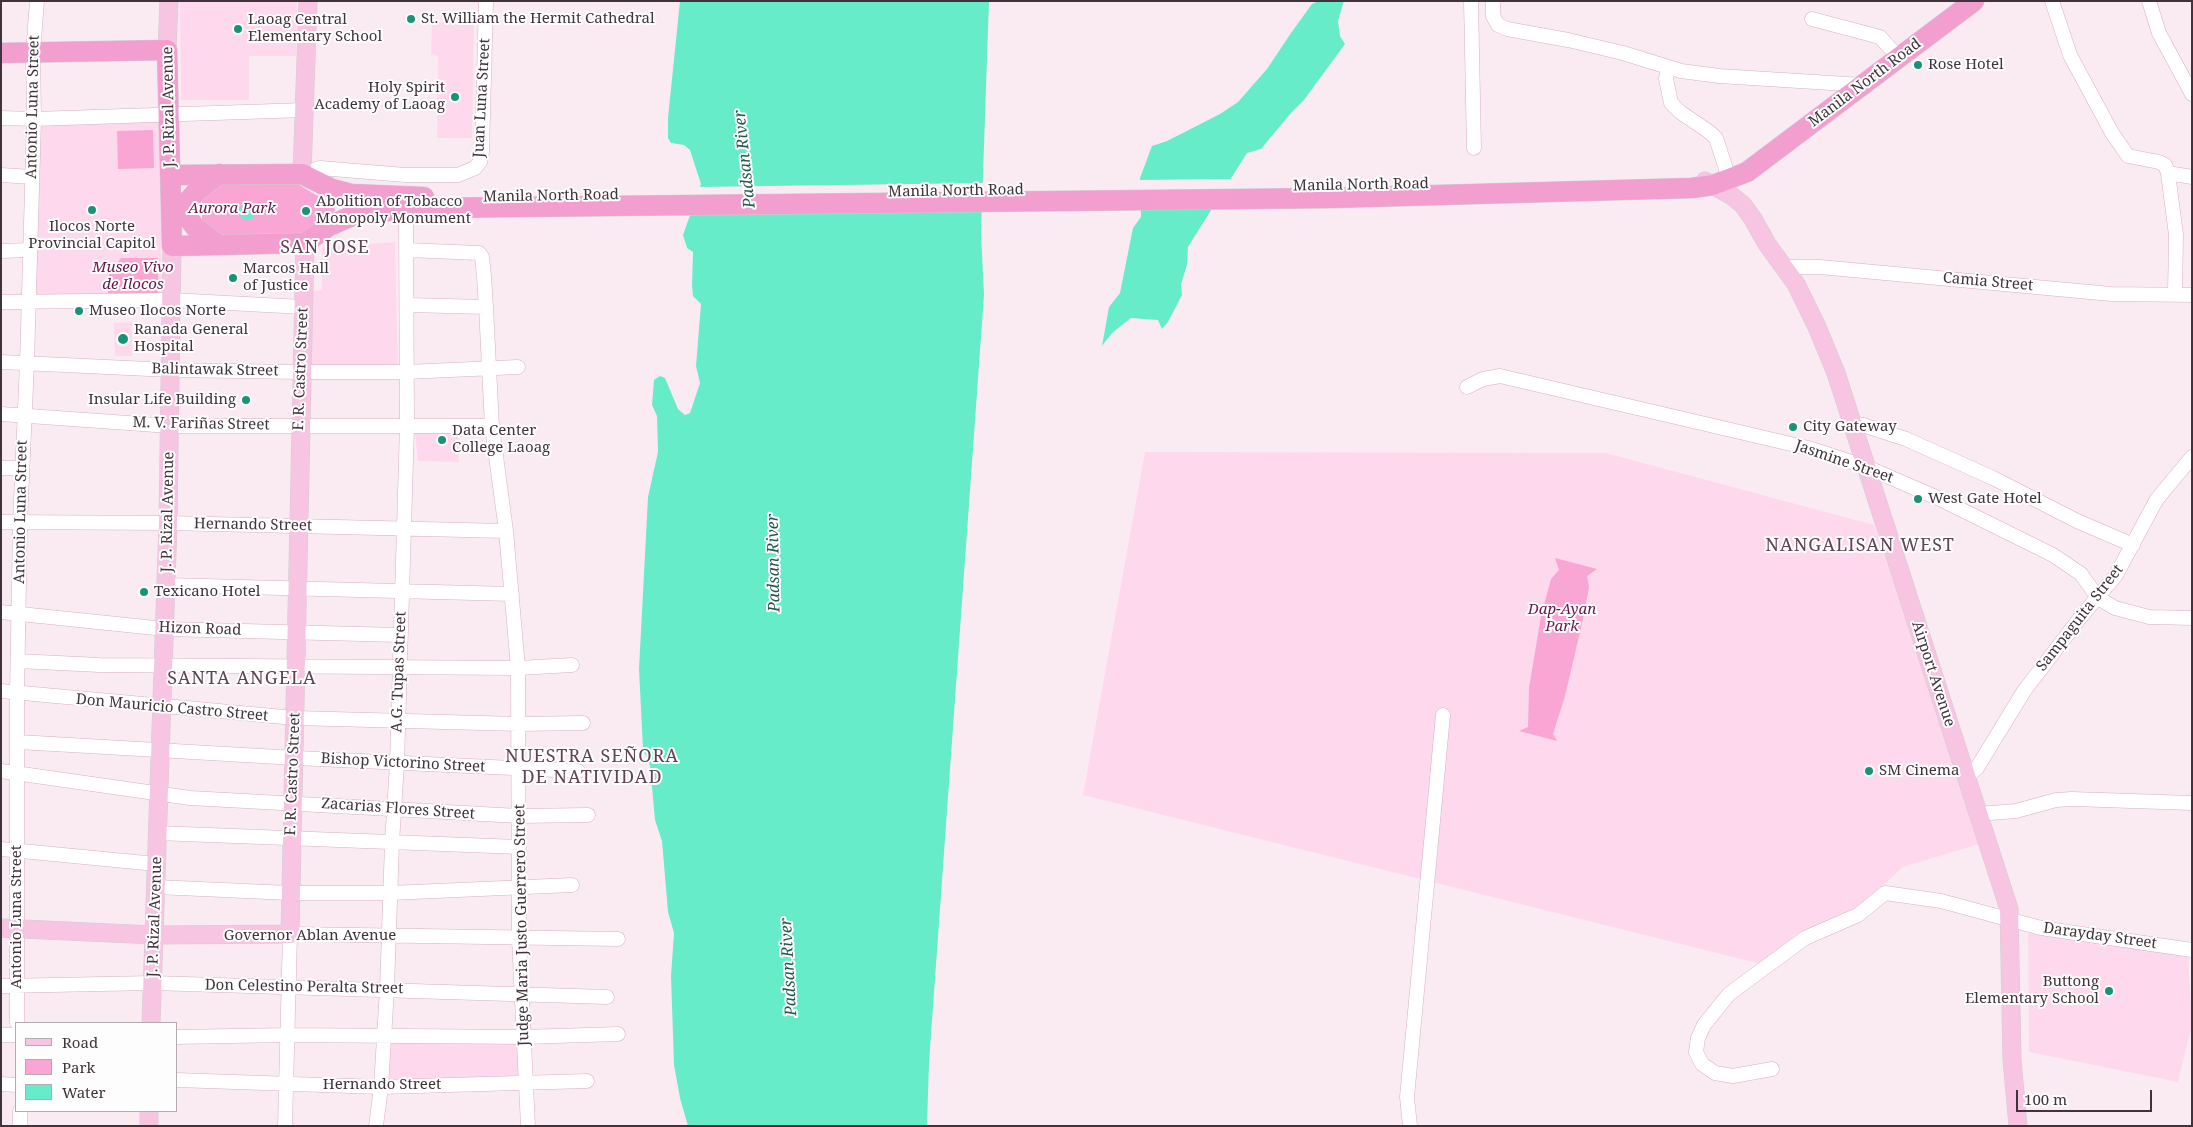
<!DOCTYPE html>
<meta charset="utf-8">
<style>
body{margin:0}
#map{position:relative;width:2193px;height:1127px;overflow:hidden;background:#faebf3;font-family:"Noto Serif",serif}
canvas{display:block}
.frame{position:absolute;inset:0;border:2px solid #41333b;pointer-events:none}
.legend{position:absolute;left:15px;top:1022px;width:162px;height:90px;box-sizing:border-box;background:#fdfdfd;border:1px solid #b2acaf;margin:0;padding:6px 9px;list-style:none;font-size:15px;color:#41333b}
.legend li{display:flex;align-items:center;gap:10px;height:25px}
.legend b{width:25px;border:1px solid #b2acaf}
.scale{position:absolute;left:2016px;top:1090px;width:136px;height:22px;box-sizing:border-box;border:2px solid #41333b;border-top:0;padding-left:6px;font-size:15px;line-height:18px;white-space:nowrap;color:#41333b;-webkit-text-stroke:4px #fdfdfd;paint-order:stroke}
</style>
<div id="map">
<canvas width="2193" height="1127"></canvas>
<div class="frame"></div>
<ul class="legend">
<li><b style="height:6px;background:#f7c5e2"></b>Road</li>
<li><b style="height:14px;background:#f9a6d5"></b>Park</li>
<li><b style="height:14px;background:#67ecca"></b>Water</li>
</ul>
<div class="scale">100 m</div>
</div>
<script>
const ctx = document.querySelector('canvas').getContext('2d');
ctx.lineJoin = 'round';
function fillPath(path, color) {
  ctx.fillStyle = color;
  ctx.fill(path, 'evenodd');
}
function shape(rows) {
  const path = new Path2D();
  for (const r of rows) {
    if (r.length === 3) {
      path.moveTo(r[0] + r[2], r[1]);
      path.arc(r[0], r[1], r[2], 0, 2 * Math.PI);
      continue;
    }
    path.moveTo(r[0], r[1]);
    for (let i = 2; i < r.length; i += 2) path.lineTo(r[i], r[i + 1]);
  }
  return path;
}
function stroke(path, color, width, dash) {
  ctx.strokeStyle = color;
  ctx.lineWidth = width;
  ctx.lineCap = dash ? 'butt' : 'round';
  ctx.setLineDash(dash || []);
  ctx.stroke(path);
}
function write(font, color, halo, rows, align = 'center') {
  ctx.font = font + ' "Noto Serif",serif';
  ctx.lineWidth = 4;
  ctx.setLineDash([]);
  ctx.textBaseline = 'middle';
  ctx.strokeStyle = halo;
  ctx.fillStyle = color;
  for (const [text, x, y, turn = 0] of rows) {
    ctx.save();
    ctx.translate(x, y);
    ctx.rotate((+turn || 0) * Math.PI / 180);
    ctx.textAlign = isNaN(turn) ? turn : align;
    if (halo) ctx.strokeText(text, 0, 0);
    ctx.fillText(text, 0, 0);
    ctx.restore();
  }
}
const built = shape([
 [180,1,297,1,296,56,249,56,249,100,181,100],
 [432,22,474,23,472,138,437,138,438,56,431,55],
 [159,117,162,298,34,296,34,120],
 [395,242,398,366,309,365,309,292,322,290,322,247],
 [132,322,132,356,115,356,114,323],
 [415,433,458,433,459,462,418,461],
 [1145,452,1606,453,1874,525,1983,843,1903,867,1863,904,1798,934,1761,964,1083,795],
 [2028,933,2188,956,2192,1025,2178,1082,2029,1052],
 [389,1039,519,1041,521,1079,387,1085]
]);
const green = shape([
 [153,130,154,168,118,169,117,131],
 [293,181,314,194,334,203,335,211,302,235,221,241,202,222,202,200,217,182],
 [121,258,158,258,158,294,108,295,108,276],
 [1555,558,1597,569,1587,576,1589,587,1583,619,1565,696,1553,734,1557,741,1519,731,1528,727,1529,688,1541,616,1551,579,1559,570]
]);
const water = shape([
 [680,1,989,1,981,232,984,295,929,1062,927,1126,688,1126,680,1098,674,1065,671,976,674,933,668,912,662,841,655,820,650,765,643,749,639,669,648,497,658,452,657,416,652,405,654,380,660,376,665,378,678,409,685,415,690,413,700,383,696,366,701,304,693,296,692,286,693,252,687,248,683,235,701,184,690,150,684,145,671,143,668,138,668,118],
 [1318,1,1344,1,1338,21,1340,36,1345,44,1304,100,1291,113,1261,149,1247,153,1188,247,1187,265,1181,284,1182,295,1168,322,1162,329,1158,320,1131,318,1112,333,1102,346,1109,307,1120,293,1133,228,1141,217,1140,178,1152,146,1167,141,1220,114,1238,102,1267,69,1291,33,1312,4],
 [247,212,8]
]);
const pier = shape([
 [1234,179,1217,205,1138,206,1138,180],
 [986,183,985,209,688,214,697,187]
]);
const minor = shape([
 [1471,1,1474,148],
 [1493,1,1493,16,1498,25,1507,29,1568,40,1623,53,1681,71,1719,76,1863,85],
 [2052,1,2070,55,2112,133,2128,156,2159,162,2165,165,2168,173,2192,177],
 [2149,1,2159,33,2192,94],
 [1812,19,1880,37,1899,58],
 [1668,67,1666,79,1671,103,1680,112,1708,131,1716,138,1727,172],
 [1,118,34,119,305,110],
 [2168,173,2176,235,2175,294],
 [302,174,320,168,405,175,458,175,475,168,480,162,482,152,486,1],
 [1,175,32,177],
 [407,250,479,253,482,257,484,276,486,307],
 [1,251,30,250],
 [1784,267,1820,267,2111,294,2192,295],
 [1,302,171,300,303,307],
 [407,305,486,307,492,426,506,531,518,668,519,939,528,1126],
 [1,362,170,370,301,372,406,372,518,367],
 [1467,387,1483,379,1500,376,1808,448,1864,466,1940,499,2053,555,2081,574,2098,598,2115,608,2149,617,2192,618],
 [1,414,170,426,492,426],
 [1851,423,1863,425,1906,439,1993,478,2077,521,2133,545],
 [1,468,21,468],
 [1,522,168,523,506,531],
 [166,585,512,594],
 [1,612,165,629,400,635],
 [18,661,99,665,518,668,572,665],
 [1,691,295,718,519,724,583,723],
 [18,742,296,758,578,771],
 [1,771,190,798,519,816,588,815],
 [1966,777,1977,768,2024,691,2080,618,2116,575,2157,499,2192,457],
 [1978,814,2016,811,2056,800,2072,799,2192,803],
 [157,833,519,847],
 [1,849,156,864],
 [156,887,290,893,390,893,572,885],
 [1,986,152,983,607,997],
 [17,1023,17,694,20,523,27,363,34,119,33,53,37,1],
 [1,1035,16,1035],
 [176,1037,288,1035,523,1037,618,1034],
 [1772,1069,1733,1076,1715,1073,1702,1064,1696,1052,1698,1038,1704,1025,1729,994,1805,938,1858,915,1885,893,1941,901,2041,928,2192,950],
 [176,1080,381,1087,587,1081],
 [1,1084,16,1085],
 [20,1111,20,1126],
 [285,1126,290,934,618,939],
 [376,1126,381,1087,387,989,392,843,397,763,407,426,406,218],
 [1410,1126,1407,1097,1443,715]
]);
const major = shape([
 [167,50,169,1],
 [302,174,308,1],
 [1705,181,1732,196,1743,205,1753,219,1767,244,1796,284,1817,327,1836,373,2009,909,2012,1060,2018,1126],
 [1,928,154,935,290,934,305,243],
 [151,1023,168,523,172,246],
 [149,1126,149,1111]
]);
const highway = shape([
 [1,53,167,50,172,246,219,245,305,243,329,226,352,216,364,213,426,208,1331,198,1692,188,1713,185,1747,172,1974,1],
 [171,175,302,174,332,189,351,194,424,197],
 [171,196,195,227,219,245],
 [172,219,197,191,219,174]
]);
const markers = [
 [411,19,5,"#199378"],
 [238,29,5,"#199378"],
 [1918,65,5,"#199378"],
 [455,97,5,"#199378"],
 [92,210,5,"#199378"],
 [306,211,5,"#199378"],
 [233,278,5,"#199378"],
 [79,311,5,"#199378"],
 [123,339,6,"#199378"],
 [246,400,5,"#199378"],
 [1793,427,5,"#199378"],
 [442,440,5,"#199378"],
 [1918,499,5,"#199378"],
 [144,592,5,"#199378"],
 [1869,771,5,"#199378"],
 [2109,991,5,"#199378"]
];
const poiNames = [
 ["St. William the Hermit Cathedral",421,19],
 ["Laoag Central",248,20],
 ["Elementary School",248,37],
 ["Rose Hotel",1928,65],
 ["Holy Spirit",445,88,"right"],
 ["Academy of Laoag",445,105,"right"],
 ["Abolition of Tobacco",316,202],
 ["Monopoly Monument",316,219],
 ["Ilocos Norte",92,227,"center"],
 ["Provincial Capitol",92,244,"center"],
 ["Marcos Hall",243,269],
 ["of Justice",243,286],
 ["Museo Ilocos Norte",89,311],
 ["Ranada General",134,330],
 ["Hospital",134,347],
 ["Insular Life Building",236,400,"right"],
 ["City Gateway",1803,427],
 ["Data Center",452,431],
 ["College Laoag",452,448],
 ["West Gate Hotel",1928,499],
 ["Texicano Hotel",154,592],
 ["SM Cinema",1879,771],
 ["Buttong",2099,982,"right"],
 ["Elementary School",2099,999,"right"]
];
const streetNames = [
 ["Manila North Road",1865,83,-37],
 ["Juan Luna Street",482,98,-87],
 ["Antonio Luna Street",33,107,-89],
 ["J. P. Rizal Avenue",169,107,-91],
 ["Manila North Road",1361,185,-1],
 ["Manila North Road",956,191,-1],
 ["Manila North Road",551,196,-1],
 ["Camia Street",1988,282,5],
 ["F. R. Castro Street",301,369,-88],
 ["Balintawak Street",215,370,1],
 ["M. V. Fariñas Street",201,424,1],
 ["Jasmine Street",1844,462,19],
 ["Antonio Luna Street",21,512,-89],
 ["J. P. Rizal Avenue",168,512,-89],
 ["Hernando Street",253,525,1],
 ["Sampaguita Street",2080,618,-52],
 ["Hizon Road",200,629,2],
 ["A.G. Tupas Street",399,672,-88],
 ["Airport Avenue",1933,674,72],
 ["Don Mauricio Castro Street",172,708,5],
 ["Bishop Victorino Street",403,763,3],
 ["F. R. Castro Street",293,774,-88],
 ["Zacarias Flores Street",398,809,4],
 ["Antonio Luna Street",17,917,-90],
 ["J. P. Rizal Avenue",155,917,-88],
 ["Judge Maria Justo Guerrero Street",522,925,-91],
 ["Governor Ablan Avenue",310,936],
 ["Darayday Street",2100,936,8],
 ["Don Celestino Peralta Street",304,987,1],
 ["Hernando Street",382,1085]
];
const parkNames = [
 ["Aurora Park",232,209],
 ["Museo Vivo",133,268],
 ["de Ilocos",133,285],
 ["Dap-Ayan",1562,610],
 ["Park",1562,627]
];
const waterNames = [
 ["Padsan River",745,159,-96],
 ["Padsan River",774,563,-91],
 ["Padsan River",789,967,-93]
];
const quarterNames = [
 ["SAN JOSE",325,248],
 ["NANGALISAN WEST",1860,546],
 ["SANTA ANGELA",242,679],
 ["NUESTRA SEÑORA",592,757],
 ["DE NATIVIDAD",592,778]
];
fillPath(built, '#fed9ed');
fillPath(green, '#f9a6d5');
fillPath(water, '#67ecca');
fillPath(pier, '#faebf3');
stroke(minor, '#d5b0c4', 15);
stroke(major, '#d1ced0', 19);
stroke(highway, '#d1ced0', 21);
stroke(minor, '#fff', 14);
stroke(major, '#f7c5e2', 18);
stroke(highway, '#f29fcf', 20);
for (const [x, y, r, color] of markers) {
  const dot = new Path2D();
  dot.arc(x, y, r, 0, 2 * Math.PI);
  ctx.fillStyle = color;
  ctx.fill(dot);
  stroke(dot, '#fdfdfd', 2);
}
write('15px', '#41333b', '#fdfdfd', poiNames, 'left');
write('15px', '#41333b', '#fdfdfd', streetNames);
write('italic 15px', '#66164b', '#fdfdfd', parkNames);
write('italic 16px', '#21584a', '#fdfdfd', waterNames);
ctx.letterSpacing = '1px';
write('18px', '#604253', '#fdfdfd', quarterNames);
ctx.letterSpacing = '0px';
</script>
